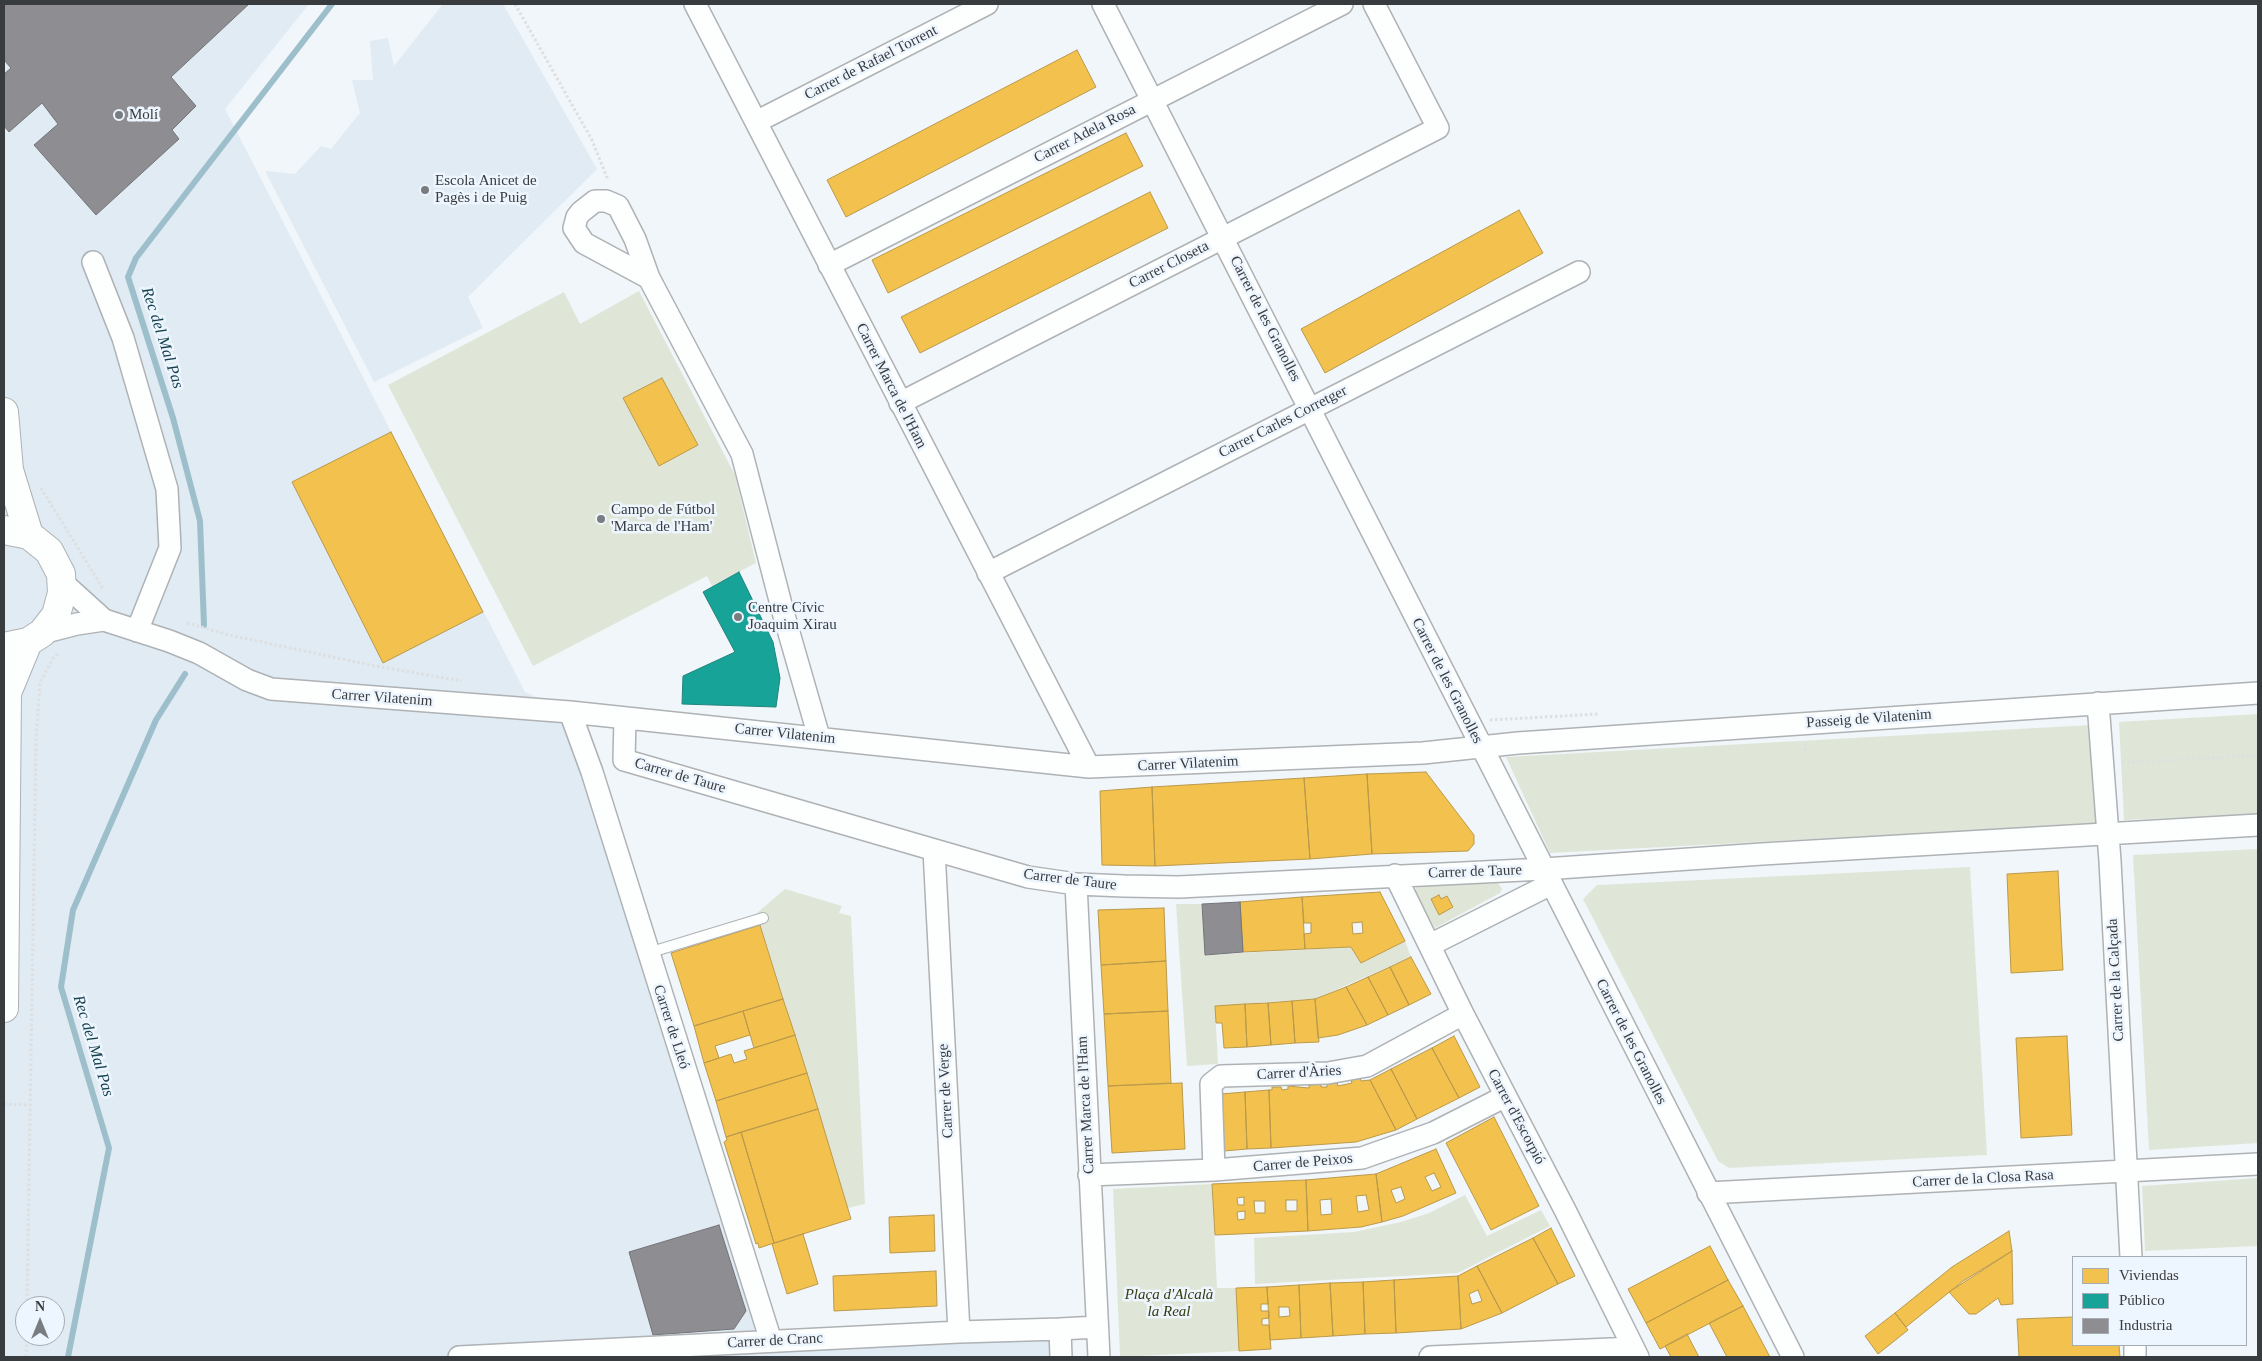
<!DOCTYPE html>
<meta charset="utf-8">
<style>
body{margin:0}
#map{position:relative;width:2262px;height:1361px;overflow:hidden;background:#f1f6fa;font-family:Georgia,serif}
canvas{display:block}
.frame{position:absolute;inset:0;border:5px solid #393c3f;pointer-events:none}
.legend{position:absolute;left:2072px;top:1256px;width:175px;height:90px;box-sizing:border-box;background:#edf6fe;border:1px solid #a5acb2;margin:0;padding:6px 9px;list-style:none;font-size:15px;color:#393c3f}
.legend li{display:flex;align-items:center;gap:10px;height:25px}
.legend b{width:25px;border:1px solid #a5acb2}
.north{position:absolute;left:15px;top:1296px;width:50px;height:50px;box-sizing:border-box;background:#edf6fe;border:1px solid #a5acb2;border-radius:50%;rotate:0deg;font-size:14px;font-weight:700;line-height:20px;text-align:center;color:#393c3f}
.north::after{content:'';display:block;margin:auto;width:18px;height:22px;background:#797d80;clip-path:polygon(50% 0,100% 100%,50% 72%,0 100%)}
</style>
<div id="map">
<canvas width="2262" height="1361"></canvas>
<div class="frame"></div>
<ul class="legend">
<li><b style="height:14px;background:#f2c14e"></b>Viviendas</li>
<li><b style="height:14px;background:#17a398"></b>Público</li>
<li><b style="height:14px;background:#8d8d92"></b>Industria</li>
</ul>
<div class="north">N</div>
</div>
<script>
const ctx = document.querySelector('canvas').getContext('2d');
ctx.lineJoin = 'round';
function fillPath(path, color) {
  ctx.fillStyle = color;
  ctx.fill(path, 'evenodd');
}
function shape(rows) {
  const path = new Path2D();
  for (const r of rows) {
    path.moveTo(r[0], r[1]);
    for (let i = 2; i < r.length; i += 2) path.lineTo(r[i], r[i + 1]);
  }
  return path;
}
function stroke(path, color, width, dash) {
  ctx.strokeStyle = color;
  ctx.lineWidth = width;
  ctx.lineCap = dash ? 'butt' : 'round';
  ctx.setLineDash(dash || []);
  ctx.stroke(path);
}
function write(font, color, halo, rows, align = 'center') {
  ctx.font = font + ' Georgia,serif';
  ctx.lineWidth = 5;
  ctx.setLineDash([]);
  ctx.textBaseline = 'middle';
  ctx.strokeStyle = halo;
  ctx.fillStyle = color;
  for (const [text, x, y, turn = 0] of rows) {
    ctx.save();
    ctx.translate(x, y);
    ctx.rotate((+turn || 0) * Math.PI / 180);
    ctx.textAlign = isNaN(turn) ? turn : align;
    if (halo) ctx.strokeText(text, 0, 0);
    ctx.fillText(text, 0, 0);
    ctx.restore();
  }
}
const built = shape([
 [4,4,309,4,225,109,525,692,570,712,771,1339,1061,1327,1063,1357,4,1357],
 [25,1306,55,1306,55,1336,25,1336],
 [443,4,503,4,597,169,468,297,483,328,374,382,265,171,295,174,321,146,331,149,360,113,352,80,373,80,370,41,388,38,394,66]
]);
const green = shape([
 [639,291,735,475,756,563,712,586,707,576,533,666,388,385,564,292,580,324],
 [2258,714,2258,814,2124,820,2119,722],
 [2091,725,2098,824,1550,853,1506,757],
 [2258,849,2258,1143,2149,1150,2133,855],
 [1970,867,1987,1155,1729,1168,1718,1161,1583,899,1597,885],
 [1498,883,1502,889,1500,893,1435,928,1414,891,1418,886],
 [785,889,842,906,839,913,851,916,865,1204,848,1208,757,913],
 [1176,904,1202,904,1206,955,1351,947,1361,963,1405,941,1411,957,1315,999,1215,1006,1218,1064,1187,1066],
 [2258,1178,2258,1246,2145,1251,2142,1186],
 [1212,1184,1217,1288,1236,1288,1239,1351,1120,1357,1113,1189],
 [1465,1195,1487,1236,1541,1210,1550,1226,1458,1273,1255,1284,1254,1238,1354,1232,1401,1222,1429,1213]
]);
const homes = shape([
 [1077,50,1096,87,846,217,827,180,1077,50],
 [1126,133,1143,166,888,293,872,260,1126,133],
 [1150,192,1168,228,920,353,901,317,1150,192],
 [1519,210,1543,253,1325,373,1301,329,1519,210],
 [662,378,698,445,659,466,623,398,662,378],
 [391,432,483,612,383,663,292,482,391,432],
 [1426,772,1474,835,1474,844,1468,851,1372,854,1367,774,1426,772],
 [1367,774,1372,854,1310,859,1304,778,1367,774],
 [1304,778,1310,859,1155,866,1152,787,1304,778],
 [1152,787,1155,866,1102,865,1100,791,1152,787],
 [2058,871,2063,970,2011,973,2007,874,2058,871],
 [1380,892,1405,941,1361,963,1351,947,1305,949,1304,934,1311,933,1311,923,1304,923,1302,897,1380,892],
 [1362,922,1363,933,1353,934,1352,923,1362,922],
 [1439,895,1441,899,1447,896,1453,907,1439,915,1431,899,1439,895],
 [1302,897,1305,949,1243,952,1240,902,1302,897],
 [1164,908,1166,961,1101,965,1098,910,1164,908],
 [760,925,783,999,694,1026,671,953,760,925],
 [1411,957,1431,994,1409,1005,1390,967,1411,957],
 [1166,961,1168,1011,1104,1014,1101,965,1166,961],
 [1390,967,1409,1005,1388,1015,1368,977,1390,967],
 [1368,977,1388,1015,1367,1025,1346,987,1368,977],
 [1346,987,1367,1025,1338,1035,1318,1038,1315,999,1346,987],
 [783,999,795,1035,754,1048,743,1011,783,999],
 [1315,999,1319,1042,1295,1043,1292,1001,1315,999],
 [1292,1001,1295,1043,1271,1045,1268,1003,1292,1001],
 [1268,1003,1271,1045,1247,1047,1245,1004,1268,1003],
 [1245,1004,1247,1047,1224,1048,1222,1023,1216,1023,1215,1006,1245,1004],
 [743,1011,750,1035,715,1046,719,1058,704,1063,694,1026,743,1011],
 [1168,1011,1171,1083,1108,1086,1104,1014,1168,1011],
 [795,1035,807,1073,716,1101,704,1063,731,1054,734,1063,747,1059,744,1051,795,1035],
 [1454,1036,1480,1087,1459,1098,1432,1048,1454,1036],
 [2067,1036,2072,1135,2021,1138,2016,1038,2067,1036],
 [1432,1048,1459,1098,1417,1119,1391,1069,1432,1048],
 [1391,1069,1417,1119,1396,1130,1370,1080,1391,1069],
 [807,1073,818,1109,726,1137,716,1101,807,1073],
 [1360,1078,1361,1081,1370,1080,1396,1130,1356,1142,1271,1148,1269,1090,1272,1090,1272,1087,1281,1087,1282,1090,1288,1089,1288,1086,1309,1088,1309,1085,1321,1084,1321,1087,1327,1087,1327,1084,1337,1083,1338,1086,1352,1083,1351,1080,1360,1078],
 [1182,1083,1185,1149,1112,1153,1108,1086,1182,1083],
 [1269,1090,1271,1148,1247,1149,1245,1092,1269,1090],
 [1245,1092,1247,1149,1224,1151,1221,1094,1245,1092],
 [818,1109,851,1219,774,1243,741,1132,818,1109],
 [1494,1117,1539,1206,1491,1230,1446,1143,1494,1117],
 [741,1132,774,1243,759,1248,758,1243,756,1244,724,1142,727,1140,726,1137,741,1132],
 [1436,1149,1456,1193,1403,1216,1382,1222,1376,1174,1436,1149],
 [1434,1173,1441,1187,1432,1191,1425,1177,1434,1173],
 [1401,1187,1405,1199,1396,1203,1391,1190,1401,1187],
 [1376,1174,1382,1222,1361,1227,1308,1231,1306,1180,1376,1174],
 [1366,1195,1369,1210,1358,1212,1356,1196,1366,1195],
 [1331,1199,1332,1214,1321,1215,1320,1200,1331,1199],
 [1306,1180,1308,1231,1215,1235,1212,1184,1306,1180],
 [1244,1197,1244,1205,1238,1205,1237,1198,1244,1197],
 [1286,1200,1297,1200,1297,1211,1286,1211,1286,1200],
 [1254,1201,1265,1201,1265,1213,1255,1213,1254,1201],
 [1245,1211,1245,1219,1238,1220,1237,1212,1245,1211],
 [934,1215,935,1251,890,1253,889,1217,934,1215],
 [1551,1228,1575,1276,1558,1284,1533,1238,1551,1228],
 [2009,1231,2012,1251,1963,1281,1906,1327,1895,1313,1952,1267,2009,1231],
 [803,1234,818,1284,787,1294,772,1244,803,1234],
 [1533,1238,1558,1284,1502,1313,1477,1266,1533,1238],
 [1710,1246,1728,1280,1646,1323,1628,1289,1710,1246],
 [2012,1251,2013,1304,2001,1305,1998,1298,1976,1314,1969,1314,1949,1292,2012,1251],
 [1477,1266,1502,1313,1461,1329,1458,1276,1477,1266],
 [1478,1290,1482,1301,1472,1304,1469,1294,1478,1290],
 [936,1271,937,1306,834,1311,833,1276,936,1271],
 [1458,1276,1461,1329,1396,1333,1394,1280,1458,1276],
 [1394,1280,1396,1333,1365,1334,1363,1282,1394,1280],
 [1728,1280,1743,1306,1660,1349,1646,1323,1728,1280],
 [1363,1282,1365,1334,1333,1336,1330,1283,1363,1282],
 [1330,1283,1333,1336,1301,1338,1299,1285,1330,1283],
 [1299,1285,1301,1338,1270,1340,1267,1287,1299,1285],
 [1279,1307,1289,1307,1290,1316,1279,1317,1279,1307],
 [1267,1287,1268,1304,1261,1304,1261,1311,1269,1311,1269,1318,1262,1319,1262,1325,1269,1325,1271,1349,1239,1351,1236,1288,1267,1287],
 [1743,1306,1770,1357,1727,1357,1709,1323,1743,1306],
 [1895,1313,1908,1330,1878,1354,1865,1336,1895,1313],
 [2073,1317,2073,1345,2119,1345,2120,1357,2019,1357,2017,1319,2073,1317],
 [1687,1334,1699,1357,1671,1357,1665,1346,1687,1334]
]);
const public = shape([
 [739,572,773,642,780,678,776,707,682,704,683,676,735,652,703,592,739,572]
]);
const industry = shape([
 [4,4,249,4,171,77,196,106,172,130,179,139,96,215,34,145,58,124,42,103,9,132,4,126,4,74,11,68,4,60,4,4],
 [1240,902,1243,952,1205,955,1202,904,1240,902],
 [719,1225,746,1311,734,1329,653,1335,629,1252,719,1225]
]);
const stream = shape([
 [204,625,200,521,173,418,128,277,136,258,332,4],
 [68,1357,109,1148,61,987,73,910,156,720,185,674]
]);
const path = shape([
 [515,4,592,140,608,180],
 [41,488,103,589],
 [187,623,229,635,375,666,462,681],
 [1490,720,1599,714],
 [1805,743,1806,753],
 [2122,763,2258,755],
 [4,1104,30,1105],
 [27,1306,36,741,40,683,53,658,59,653],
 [26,1357,27,1336]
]);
const lane = shape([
 [648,953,763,918]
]);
const street = shape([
 [695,4,1089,767],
 [1103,4,1793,1357],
 [756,122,987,4],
 [93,262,123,338,167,489,170,548,137,631],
 [829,265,1342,4],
 [649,278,584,243,574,228,577,217,581,212,595,201,606,201,618,206,635,239,649,278,742,454,783,612,819,737],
 [900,403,1438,128,1374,4],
 [988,573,1579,272],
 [62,582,104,620],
 [42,633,77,624,104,620,169,641,199,653,247,680,271,689,570,712,1089,767,1423,753,1518,743,2258,693],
 [2098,703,2110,861,2131,1257],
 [570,712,592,772,771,1341],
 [624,760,1028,877,1076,884,1124,886,1179,887,1544,869,1762,854,2258,825],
 [624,760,625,718],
 [934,850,959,1332],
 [1395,875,1463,1014,1565,1210,1638,1357],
 [1076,884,1099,1357],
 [1430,945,1551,884],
 [1214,1170,1211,1084,1221,1076,1328,1073,1367,1066,1463,1014],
 [1089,1175,1214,1170,1362,1158,1433,1133,1504,1097],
 [1708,1193,2258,1164],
 [2135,1345,2135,1357],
 [459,1357,959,1332,1060,1329],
 [1061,1357,1060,1329,1097,1327],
 [1430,1357,1633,1348]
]);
const secondary = shape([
 [4,412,9,470,29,535],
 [4,530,29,535,49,551,61,574,62,593,56,615,42,633,28,642,4,647],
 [4,1008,7,693,28,642]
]);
const markers = [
 [119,115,5,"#797d80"],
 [425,190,5,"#797d80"],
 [601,519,5,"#797d80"],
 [738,617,5,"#797d80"]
];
const streetNames = [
 ["Carrer de Rafael Torrent",871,63,-27],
 ["Carrer Adela Rosa",1085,134,-27],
 ["Carrer Closeta",1169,265,-27],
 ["Carrer de les Granolles",1265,319,63],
 ["Carrer Marca de l'Ham",891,386,63],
 ["Carrer Carles Corretger",1283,422,-27],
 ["Carrer de les Granolles",1447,681,63],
 ["Carrer Vilatenim",382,698,4],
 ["Passeig de Vilatenim",1869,719,-4],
 ["Carrer Vilatenim",785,734,6],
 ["Carrer Vilatenim",1188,764,-3],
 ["Carrer de Taure",680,776,16],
 ["Carrer de Taure",1475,872,-2],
 ["Carrer de Taure",1070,880,7],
 ["Carrer de la Calçada",2116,980,-93],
 ["Carrer de Lleó",671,1027,72],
 ["Carrer de les Granolles",1631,1042,63],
 ["Carrer d'Àries",1299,1073,-3],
 ["Carrer de Verge",946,1091,-93],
 ["Carrer Marca de l'Ham",1086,1105,-93],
 ["Carrer d'Escorpió",1516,1117,62],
 ["Carrer de Peixos",1303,1163,-5],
 ["Carrer de la Closa Rasa",1983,1179,-3],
 ["Carrer de Cranc",775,1341,-3]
];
const poiNames = [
 ["Molí",129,115],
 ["Escola Anicet de",435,181],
 ["Pagès i de Puig",435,198],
 ["Campo de Fútbol",611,510],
 ["'Marca de l'Ham'",611,527],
 ["Centre Cívic",748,608],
 ["Joaquim Xirau",748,625]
];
const parkNames = [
 ["Plaça d'Alcalà",1169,1295],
 ["la Real",1169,1312]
];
const waterNames = [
 ["Rec del Mal Pas",162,338,72],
 ["Rec del Mal Pas",93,1046,73]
];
fillPath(built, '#e0ebf3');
fillPath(green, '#e0e6d7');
fillPath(homes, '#f2c14e');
stroke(homes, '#ba994a', 1);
fillPath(public, '#17a398');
stroke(public, '#21847d', 1);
fillPath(industry, '#8d8d92');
stroke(industry, '#747579', 1);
stroke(stream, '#9dbfcb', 6);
stroke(lane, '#aeb2b5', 12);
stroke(street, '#aeb2b5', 24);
stroke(secondary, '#aeb2b5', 30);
stroke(path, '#dddfe0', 3, [2.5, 2.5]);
stroke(lane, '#fdfefe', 10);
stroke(street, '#fdfefe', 21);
stroke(secondary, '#fdfefe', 28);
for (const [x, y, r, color] of markers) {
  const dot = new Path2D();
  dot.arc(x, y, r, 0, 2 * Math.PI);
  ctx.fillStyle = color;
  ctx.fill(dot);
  stroke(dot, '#edf6fe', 2);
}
write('15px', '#393c3f', '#edf6fe', streetNames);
write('15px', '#393c3f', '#edf6fe', poiNames, 'left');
write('italic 15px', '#353b0b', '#edf6fe', parkNames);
write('italic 16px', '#16404d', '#edf6fe', waterNames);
</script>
